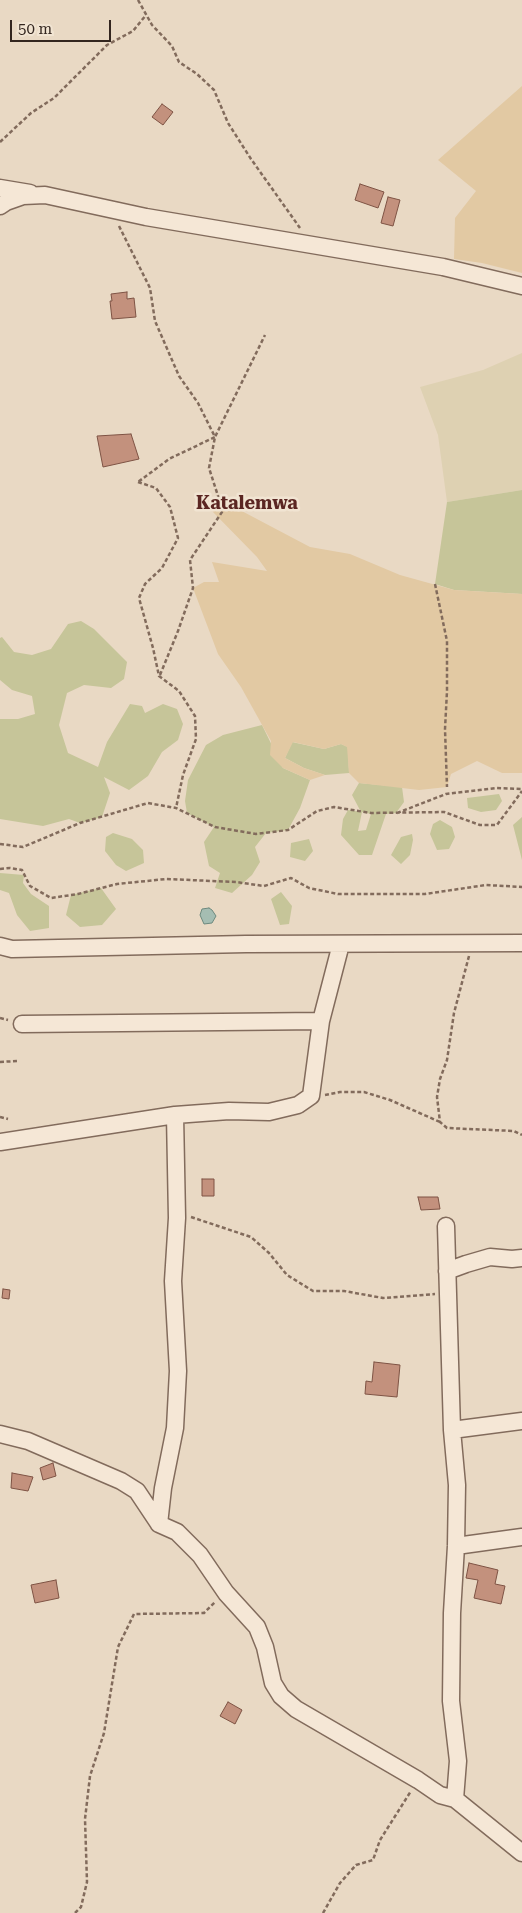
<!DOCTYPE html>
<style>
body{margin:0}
#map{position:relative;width:522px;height:1913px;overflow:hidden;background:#e9d9c4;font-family:"Roboto Serif",serif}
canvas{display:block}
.scale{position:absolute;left:10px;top:20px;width:101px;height:22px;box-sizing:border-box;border:2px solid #33261f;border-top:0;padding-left:6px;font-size:15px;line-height:18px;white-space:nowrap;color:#33261f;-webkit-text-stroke:4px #f1e4d2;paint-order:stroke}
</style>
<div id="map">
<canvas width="522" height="1913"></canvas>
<div class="scale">50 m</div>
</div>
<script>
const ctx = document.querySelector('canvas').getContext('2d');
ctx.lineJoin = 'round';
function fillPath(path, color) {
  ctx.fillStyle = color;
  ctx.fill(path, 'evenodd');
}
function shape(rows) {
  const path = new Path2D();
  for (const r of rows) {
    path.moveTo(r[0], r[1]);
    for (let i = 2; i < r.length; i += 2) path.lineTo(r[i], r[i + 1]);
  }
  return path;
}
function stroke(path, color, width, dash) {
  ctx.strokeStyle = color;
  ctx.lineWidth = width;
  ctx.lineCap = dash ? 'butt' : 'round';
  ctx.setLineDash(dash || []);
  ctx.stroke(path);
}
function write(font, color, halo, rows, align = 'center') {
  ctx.font = font + ' "Roboto Serif",serif';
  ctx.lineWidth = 5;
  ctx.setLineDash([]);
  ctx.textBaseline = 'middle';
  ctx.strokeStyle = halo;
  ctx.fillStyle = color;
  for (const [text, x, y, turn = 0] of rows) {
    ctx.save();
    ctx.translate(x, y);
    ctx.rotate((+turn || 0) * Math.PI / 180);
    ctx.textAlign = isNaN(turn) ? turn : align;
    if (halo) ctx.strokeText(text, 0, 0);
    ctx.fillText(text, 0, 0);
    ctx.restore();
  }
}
const farmland = shape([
 [522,353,522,490,447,502,438,435,420,387,483,370]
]);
const green = shape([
 [522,490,522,594,454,590,435,584,447,502],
 [81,621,94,629,127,662,124,679,111,688,84,685,67,693,59,725,68,753,98,767,107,742,130,704,142,706,145,713,163,704,177,709,183,724,178,740,162,752,148,776,129,790,104,777,110,793,102,817,80,823,69,819,43,826,0,819,0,719,18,719,35,714,32,696,12,690,0,680,0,638,2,637,14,652,32,655,51,649,68,624],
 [262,725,283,768,310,780,300,808,288,830,266,833,255,847,260,862,252,875,232,893,215,888,220,873,209,866,204,842,214,827,187,813,185,801,188,780,206,745,223,735],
 [292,742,324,749,341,744,348,747,349,773,325,775,304,768,285,758],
 [359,783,402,787,404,802,396,813,386,814,372,855,359,855,341,835,343,819,348,810,361,812,352,795],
 [362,812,371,814,366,830,358,831],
 [499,794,502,801,496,810,481,812,468,808,467,798],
 [522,817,522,860,513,825],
 [440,820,452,827,455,837,449,849,437,850,430,834,433,824],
 [113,833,132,839,143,850,144,863,126,871,116,865,105,851,106,837],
 [412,834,413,840,410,855,401,864,391,855,401,837],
 [309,839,313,851,305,861,290,857,291,843],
 [0,873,24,875,23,883,31,894,49,906,49,928,30,931,17,915,9,893,0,890],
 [101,888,116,909,102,925,80,927,66,915,71,895],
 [281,892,292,906,289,924,280,925,271,899]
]);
const sand = shape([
 [522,86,522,273,482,263,454,259,455,218,476,191,438,160],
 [219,499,310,547,350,554,400,575,454,590,522,594,522,773,502,773,477,761,451,774,447,787,419,790,359,783,349,773,347,747,341,744,324,749,293,742,285,758,304,768,325,775,310,780,283,768,270,755,271,741,241,687,218,654,193,588,204,582,219,582,212,562,267,571,257,557,213,512,210,504]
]);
const water = shape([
 [209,908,212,910,216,916,212,923,204,924,200,915,202,909,209,908]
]);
const building = shape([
 [162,104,173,112,163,125,152,117,162,104],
 [360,184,384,192,378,208,355,200,360,184],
 [388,197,400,200,393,226,381,223,388,197],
 [127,292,127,299,134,298,136,317,112,319,110,301,112,301,111,294,127,292],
 [131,434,139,459,103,467,97,436,131,434],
 [202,1179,214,1179,214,1196,202,1196,202,1179],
 [418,1197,438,1197,440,1209,421,1210,418,1197],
 [3,1289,10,1290,9,1299,2,1298,3,1289],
 [374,1362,400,1365,397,1397,365,1394,366,1381,372,1382,374,1362],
 [53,1463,56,1476,43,1480,40,1468,53,1463],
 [12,1473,33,1477,28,1491,11,1488,12,1473],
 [469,1563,498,1570,495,1584,505,1586,501,1604,474,1598,478,1580,466,1578,469,1563],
 [56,1580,59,1598,35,1603,31,1585,56,1580],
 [228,1702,242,1710,235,1724,220,1716,228,1702]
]);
const path = shape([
 [138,0,152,25,172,46,179,62,197,74,214,90,228,123,251,159,300,228],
 [0,142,31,113,54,98,107,45,133,31,146,15],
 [119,226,150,288,155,321,179,376,198,403,215,437,169,459,138,482],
 [138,482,156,488,170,507,178,538,162,568,145,584,139,598,153,648,159,676,179,691,195,716,196,739,183,775,176,808],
 [219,499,209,468,215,437,265,335],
 [435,584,447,641,447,691,445,729,447,787],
 [160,675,178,631,193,588,190,560,228,503],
 [397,813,446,794,497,788,522,789],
 [0,844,23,847,80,823,148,803,176,808,215,827,256,834,288,830,317,811,334,807,371,813,444,812,480,825,497,825,522,791],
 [0,869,10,868,22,870,30,886,51,898,78,894,117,884,166,879,236,882,264,886,291,878,309,888,338,894,425,894,486,885,522,887],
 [469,956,454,1013,447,1060,440,1079,437,1097,440,1122,447,1128,514,1131,522,1135],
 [0,1018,8,1020],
 [0,1062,17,1061],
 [325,1095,340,1092,364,1092,390,1100,440,1122],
 [0,1117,8,1119],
 [191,1217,251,1237,269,1253,287,1275,313,1291,344,1291,383,1298,435,1294],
 [75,1913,81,1907,87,1882,85,1819,90,1776,104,1733,118,1647,134,1614,204,1613,215,1602],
 [323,1913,340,1883,356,1865,373,1860,380,1840,411,1791]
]);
const minor = shape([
 [0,188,30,193],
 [0,206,6,202,23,196,45,195,146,217,443,267,522,286],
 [0,946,12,949,246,944,522,943],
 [22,1024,321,1021],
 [175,1115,177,1218,173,1281,178,1371,175,1428,163,1488,159,1524,177,1532,200,1555,226,1593,257,1627,265,1647,273,1683,281,1696,296,1709,418,1780,440,1795,455,1799,522,1853],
 [0,1142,175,1115,229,1111,269,1112,298,1105,311,1096,321,1021,341,944],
 [446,1226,452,1430,457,1485,456,1546,452,1613,451,1701,458,1761,455,1799],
 [447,1271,466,1264,490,1257,512,1259,522,1258],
 [452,1430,522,1421],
 [0,1434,28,1441,121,1481,137,1491,159,1524],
 [456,1546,522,1537]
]);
const quarterNames = [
 ["Katalemwa",247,504]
];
fillPath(farmland, '#ded1b2');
fillPath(green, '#c6c599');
fillPath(sand, '#e2c9a3');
fillPath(water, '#a5bdb2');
stroke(water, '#6d897e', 1);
fillPath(building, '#c3917d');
stroke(building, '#7e5344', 1);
stroke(minor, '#826b5c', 19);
stroke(path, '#826b5c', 2.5, [4, 2.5]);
stroke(minor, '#f5e7d6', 16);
write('bold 18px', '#5b2622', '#f1e4d2', quarterNames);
</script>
